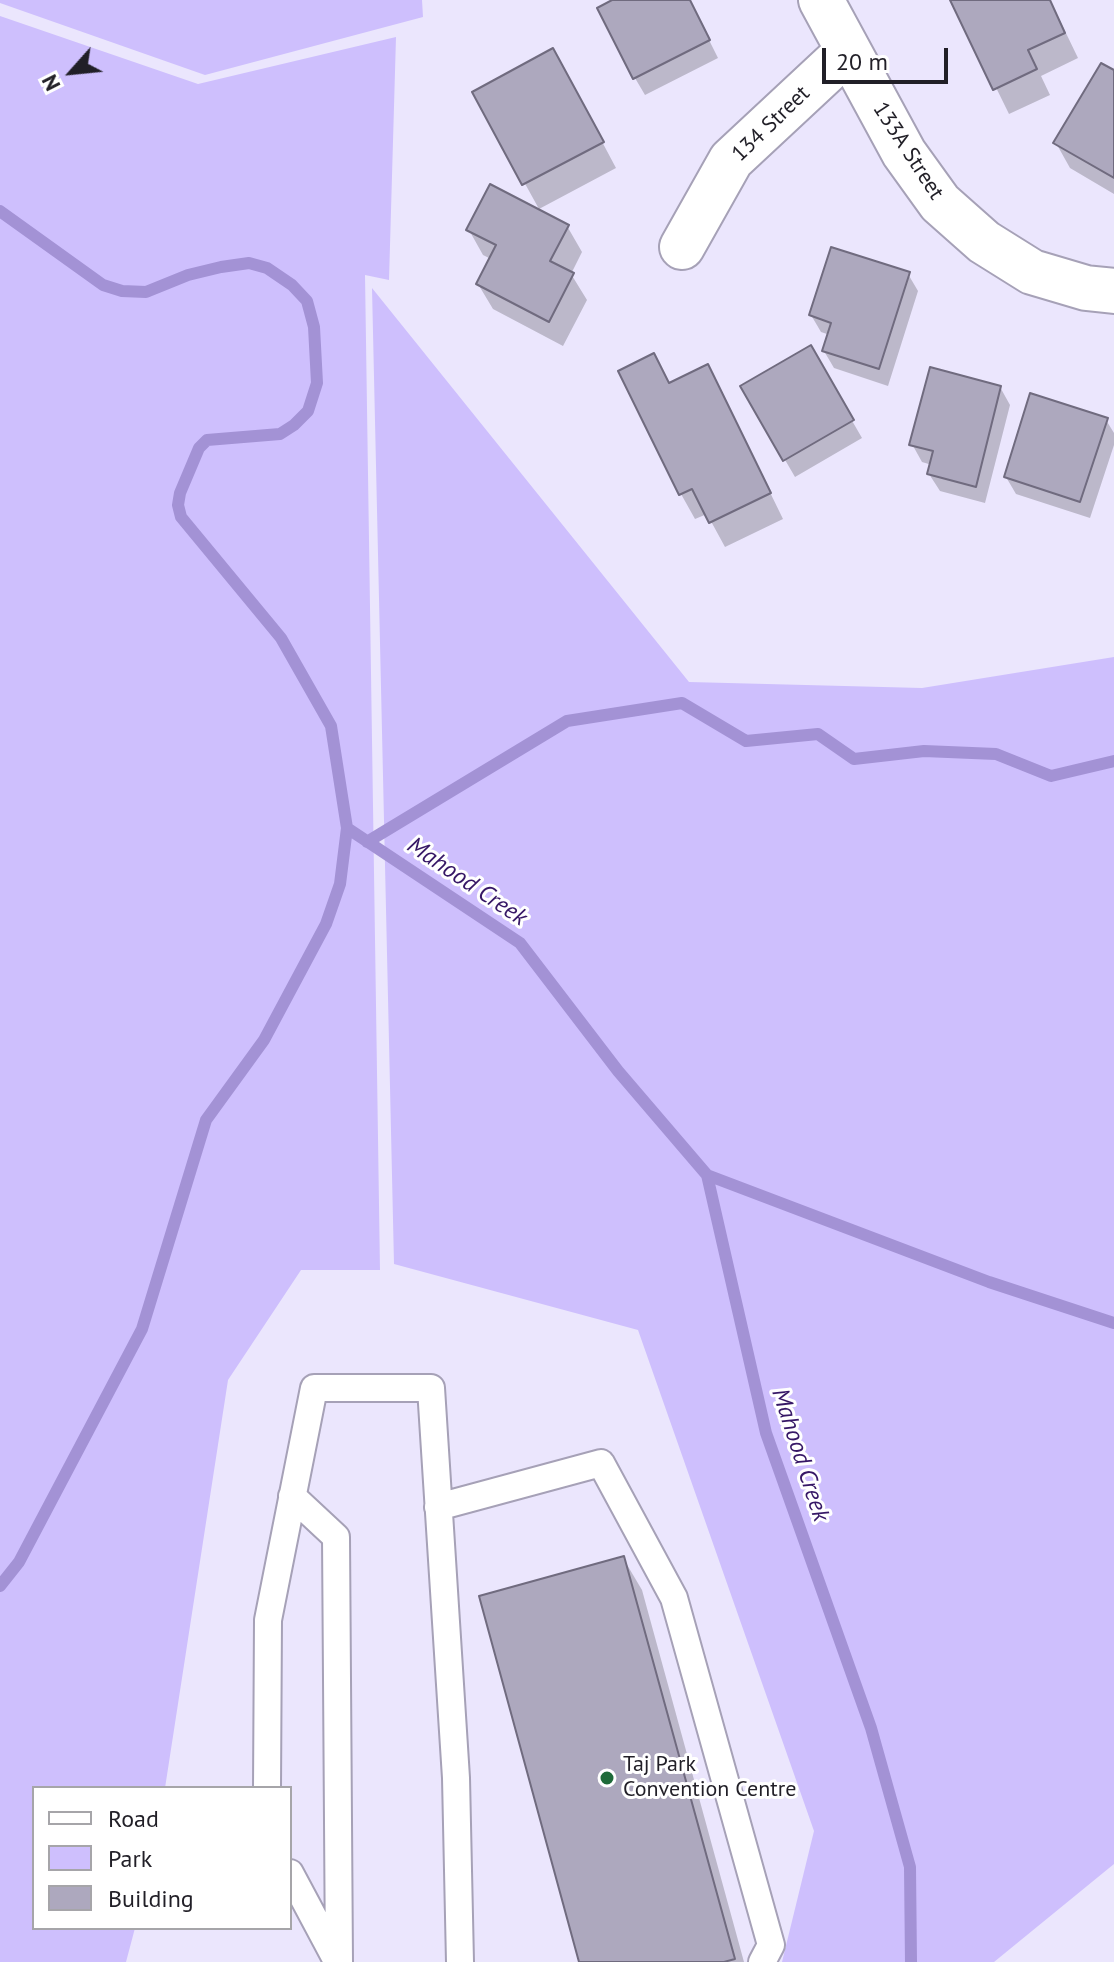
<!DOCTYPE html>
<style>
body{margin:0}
#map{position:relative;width:1114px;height:1962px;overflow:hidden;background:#ebe6fd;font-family:"PT Sans",sans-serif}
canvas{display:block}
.legend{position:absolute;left:32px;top:1786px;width:260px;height:144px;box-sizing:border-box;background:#fff;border:2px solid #a6a5a9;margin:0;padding:10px 14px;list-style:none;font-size:24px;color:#211f27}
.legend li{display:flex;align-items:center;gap:16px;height:40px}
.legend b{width:40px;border:2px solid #a6a5a9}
.north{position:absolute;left:32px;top:32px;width:80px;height:80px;-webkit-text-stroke:6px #fff;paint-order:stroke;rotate:243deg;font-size:22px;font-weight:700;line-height:32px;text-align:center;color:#211f27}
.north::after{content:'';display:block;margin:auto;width:28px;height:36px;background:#211f27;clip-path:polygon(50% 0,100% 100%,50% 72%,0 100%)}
.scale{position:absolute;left:822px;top:48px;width:126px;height:36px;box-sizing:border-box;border:4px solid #211f27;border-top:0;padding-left:10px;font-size:24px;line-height:28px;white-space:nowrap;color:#211f27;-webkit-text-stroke:6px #fff;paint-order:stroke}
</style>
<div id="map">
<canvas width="1114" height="1962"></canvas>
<ul class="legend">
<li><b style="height:10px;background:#fff"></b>Road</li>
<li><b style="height:22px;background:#cebffd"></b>Park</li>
<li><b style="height:22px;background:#ada8be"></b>Building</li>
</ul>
<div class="north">N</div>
<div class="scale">20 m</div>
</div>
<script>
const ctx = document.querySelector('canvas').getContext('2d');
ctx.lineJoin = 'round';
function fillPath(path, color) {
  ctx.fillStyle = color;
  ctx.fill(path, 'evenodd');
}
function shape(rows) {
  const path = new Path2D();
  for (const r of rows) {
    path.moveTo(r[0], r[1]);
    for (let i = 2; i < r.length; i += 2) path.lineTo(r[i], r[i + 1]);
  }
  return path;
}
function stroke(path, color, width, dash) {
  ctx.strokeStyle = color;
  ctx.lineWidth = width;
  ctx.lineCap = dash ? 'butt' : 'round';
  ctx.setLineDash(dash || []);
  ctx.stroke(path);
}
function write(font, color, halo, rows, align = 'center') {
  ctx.font = font + ' "PT Sans",sans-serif';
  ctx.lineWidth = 6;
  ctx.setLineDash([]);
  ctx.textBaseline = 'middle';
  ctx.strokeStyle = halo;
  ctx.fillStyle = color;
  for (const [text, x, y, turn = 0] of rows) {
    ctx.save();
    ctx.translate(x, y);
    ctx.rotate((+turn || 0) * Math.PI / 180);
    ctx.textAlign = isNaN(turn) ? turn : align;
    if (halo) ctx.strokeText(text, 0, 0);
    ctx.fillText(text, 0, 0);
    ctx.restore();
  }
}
const green = shape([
 [0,0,422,0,423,17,205,75,0,3],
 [0,16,198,84,396,37,389,280,365,275,380,1270,301,1270,228,1380,165,1788,34,1788,34,1928,135,1928,126,1962,0,1962],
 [372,288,689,682,922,688,1114,657,1114,1864,994,1962,782,1962,814,1831,638,1330,394,1264]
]);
const shadow = shape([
 [616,0,689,0,718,58,645,95,635,78],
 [953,0,1050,0,1078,58,1041,76,1050,95,1009,114],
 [1114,73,1114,194,1070,168,1056,143],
 [567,76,616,168,539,209,475,93],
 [567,226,582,252,571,274,587,300,563,346,493,309,478,284,491,259,483,255,469,230],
 [908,274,918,291,888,386,834,368,824,351,830,335,821,332,811,315],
 [810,348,862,438,795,477,742,386],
 [654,356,670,385,721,392,783,519,725,547,707,514,695,519,681,494],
 [1000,387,1010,405,985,503,940,491,929,474,932,465,922,462,912,444],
 [1106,420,1114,433,1114,445,1090,518,1016,494,1006,477],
 [623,1558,642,1590,744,1962,581,1962]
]);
const stream = shape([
 [0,211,103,285,122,291,146,292,188,275,221,267,249,263,267,268,292,285,307,301,314,327,317,383,308,411,294,425,280,434,207,440,199,448,180,493,178,505,181,517,281,638,331,726,347,828,520,943,618,1071,707,1175,766,1433,871,1728,910,1867,911,1962],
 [367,842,567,721,682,703,746,741,818,734,854,759,924,751,996,754,1051,776,1114,761],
 [707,1175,989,1282,1114,1323],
 [0,1586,19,1562,142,1329,206,1120,264,1040,326,924,340,884,347,828]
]);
const building = shape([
 [612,0,690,0,710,40,633,79,597,8,612,0],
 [950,0,1050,0,1065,33,1028,50,1037,69,993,90,950,0],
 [553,48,604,142,522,185,472,92,553,48],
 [1101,63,1114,70,1114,178,1053,143,1101,63],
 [490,184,569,225,550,261,574,273,549,322,476,284,496,245,466,230,490,184],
 [831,247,910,272,879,369,822,351,831,323,809,315,831,247],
 [811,345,854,420,783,461,740,386,811,345],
 [654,353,669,383,708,364,771,493,709,523,692,489,679,495,618,371,654,353],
 [930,367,1001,386,976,487,927,474,933,451,909,445,930,367],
 [1030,393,1108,418,1080,502,1004,477,1030,393],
 [624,1556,735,1959,724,1962,579,1962,479,1596,624,1556]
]);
const service = shape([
 [292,1496,336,1537,339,1962],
 [438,1507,601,1463,674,1598,771,1945,762,1962],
 [267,1788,268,1620,314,1388,431,1388,456,1778,460,1962],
 [290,1873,337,1961]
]);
const minor = shape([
 [821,0,904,153,940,203,984,242,1032,272,1086,288,1114,291],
 [682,247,731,160,848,51]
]);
const markers = [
 [607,1778,8,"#1e6a39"]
];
const streetNames = [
 ["134 Street",771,124,-44],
 ["133A Street",908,151,57]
];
const poiNames = [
 ["Taj Park",623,1765],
 ["Convention Centre",623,1790]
];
const waterNames = [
 ["Mahood Creek",467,882,34],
 ["Mahood Creek",800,1455,72]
];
fillPath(green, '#cebffd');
fillPath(shadow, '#0003');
stroke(stream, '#a392d5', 12);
fillPath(building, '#ada8be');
stroke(building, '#706b7f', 2);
stroke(service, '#a6a1b7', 30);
stroke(minor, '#a6a1b7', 48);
stroke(service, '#fff', 26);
stroke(minor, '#fff', 44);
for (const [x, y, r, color] of markers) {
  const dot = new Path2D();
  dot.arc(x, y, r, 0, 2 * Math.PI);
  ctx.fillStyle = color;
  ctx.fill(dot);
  stroke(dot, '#fff', 3);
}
write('22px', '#211f27', '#fff', streetNames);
write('22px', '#211f27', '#fff', poiNames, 'left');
write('italic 24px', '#361766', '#fff', waterNames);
</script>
